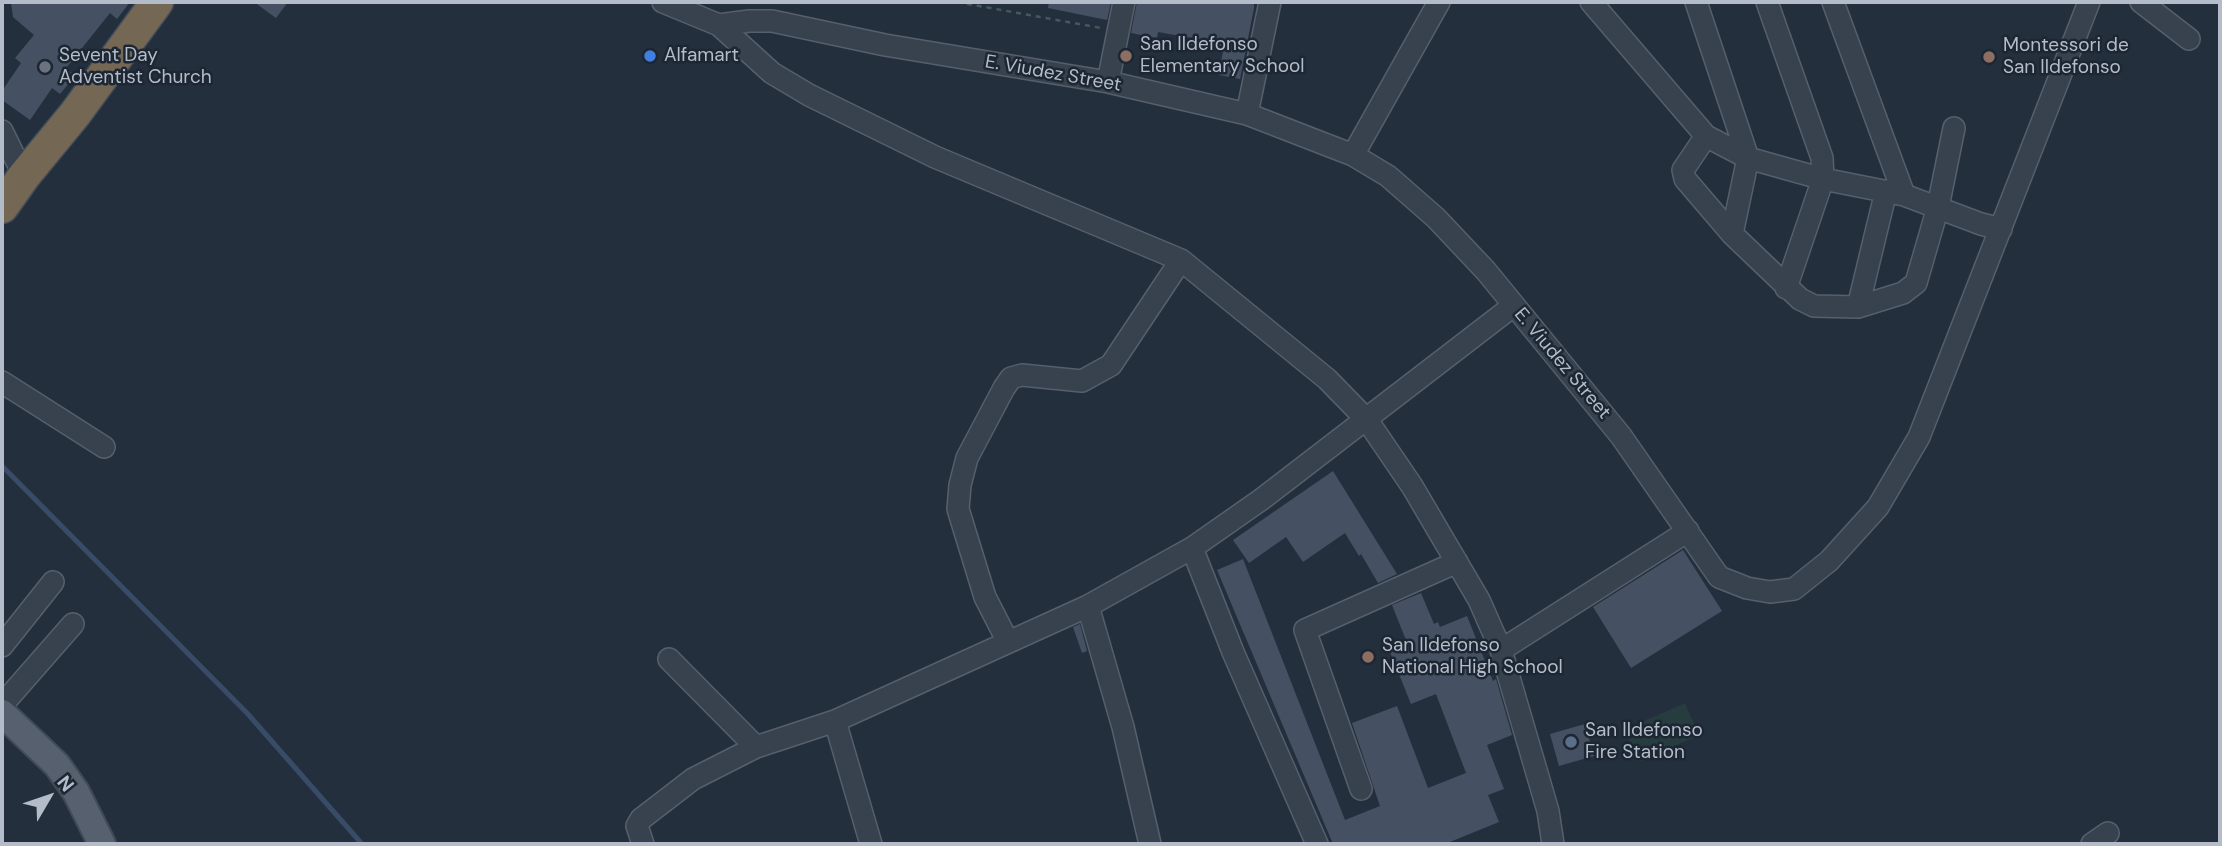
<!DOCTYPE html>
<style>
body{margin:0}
#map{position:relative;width:2222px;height:846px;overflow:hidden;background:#242f3e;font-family:"DM Sans",sans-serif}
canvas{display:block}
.frame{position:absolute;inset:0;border:4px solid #b4bcc9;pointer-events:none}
.north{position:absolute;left:14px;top:762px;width:70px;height:70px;-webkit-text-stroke:5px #1d2633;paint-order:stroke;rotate:51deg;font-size:19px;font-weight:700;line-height:28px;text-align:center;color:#b4bcc9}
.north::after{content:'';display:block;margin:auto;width:24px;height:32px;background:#b4bcc9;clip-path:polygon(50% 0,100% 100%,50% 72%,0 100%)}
</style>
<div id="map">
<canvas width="2222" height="846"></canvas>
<div class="frame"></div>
<div class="north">N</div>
</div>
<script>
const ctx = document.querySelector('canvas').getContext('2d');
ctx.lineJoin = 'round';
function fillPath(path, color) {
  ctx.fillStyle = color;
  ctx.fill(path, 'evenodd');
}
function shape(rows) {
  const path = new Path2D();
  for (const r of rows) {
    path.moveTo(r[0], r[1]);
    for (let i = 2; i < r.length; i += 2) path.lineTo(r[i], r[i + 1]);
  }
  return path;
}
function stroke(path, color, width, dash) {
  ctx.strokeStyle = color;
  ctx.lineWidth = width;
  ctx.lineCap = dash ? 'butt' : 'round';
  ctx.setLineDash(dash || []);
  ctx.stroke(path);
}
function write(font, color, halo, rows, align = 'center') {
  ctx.font = font + ' "DM Sans",sans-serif';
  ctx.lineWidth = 5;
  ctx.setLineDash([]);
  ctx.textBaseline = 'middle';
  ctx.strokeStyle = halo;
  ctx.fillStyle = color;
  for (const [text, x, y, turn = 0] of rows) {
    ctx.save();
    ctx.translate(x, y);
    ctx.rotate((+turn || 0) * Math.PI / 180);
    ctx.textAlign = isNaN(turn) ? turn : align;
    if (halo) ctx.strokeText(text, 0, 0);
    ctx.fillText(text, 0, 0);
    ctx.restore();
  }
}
const green = shape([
 [1685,703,1699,735,1639,762,1624,730]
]);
const stream = shape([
 [2,466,247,713,362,844]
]);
const building = shape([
 [11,2,130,2,117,19,110,13,66,68,75,76,60,94,52,88,30,120,2,100,2,91,21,63,15,58,34,35,13,17],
 [254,2,288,2,276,18],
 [1049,2,1111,2,1107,20,1048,8],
 [1137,2,1254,2,1254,8,1240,79,1219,75,1223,51,1191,45,1192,38,1158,32,1157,38,1131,33],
 [1333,471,1397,574,1378,583,1361,554,1359,556,1345,533,1303,562,1286,537,1249,563,1233,540],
 [1683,550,1722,611,1631,668,1593,607],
 [1243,559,1345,820,1380,806,1352,723,1397,706,1428,788,1466,773,1436,694,1411,704,1390,652,1408,645,1392,605,1421,593,1434,624,1438,622,1440,627,1467,616,1493,681,1496,679,1512,735,1487,745,1504,789,1488,795,1499,822,1445,844,1333,844,1217,570],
 [1080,624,1087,651,1082,653,1073,627],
 [1585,724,1594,756,1559,766,1550,734]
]);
const path = shape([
 [957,2,1101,28]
]);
const minor = shape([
 [663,2,719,25,749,21,772,21,885,45,1108,82,1247,114,1353,155,1388,176,1436,218,1486,271,1621,436,1719,577,1747,588,1770,592,1794,589,1829,561,1878,507,1919,437,2089,2],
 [1591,2,1706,136,1748,158,1823,179,1904,195,1981,224,2001,229],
 [1696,2,1748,158,1732,234],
 [1767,2,1822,158,1823,179,1786,288],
 [1833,2,1904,195],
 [2141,2,2189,39],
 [719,25,772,73,809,95,935,157,1181,260,1327,379,1367,420,1412,486,1479,600,1501,650,1548,811,1553,844],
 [1108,82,1124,2],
 [1247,114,1270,2],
 [2,131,24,176],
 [1706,136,1683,170,1685,179,1732,234,1800,299,1814,306,1858,307,1903,293,1916,283,1938,207,1954,128],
 [1353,155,1439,2],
 [1858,307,1886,191],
 [2,382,104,447],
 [1192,548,1233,652,1317,844],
 [1088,606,1123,727,1150,844],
 [1008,642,985,597,958,509,960,485,967,458,1004,388,1011,378,1022,375,1082,381,1111,365,1181,260],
 [2,646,53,582],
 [1501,650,1688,531],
 [669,659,756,747],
 [2,705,73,624],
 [835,721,871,844],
 [1361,789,1305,630,1457,562],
 [643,844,637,826,641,819,693,779,756,747,835,721,1088,606,1192,548,1262,499,1513,306],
 [2092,844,2108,833]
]);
const major = shape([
 [2,713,57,765,76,792,102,844]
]);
const highway = shape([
 [2,207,24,176,75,114,157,2]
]);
const markers = [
 [650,56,7,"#3f7fe0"],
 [1126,56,7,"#8d6e63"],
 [1989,57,7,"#8d6e63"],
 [45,67,7,"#6b7280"],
 [1368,657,7,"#8d6e63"],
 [1571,742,7,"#5c6f8a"]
];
const poiNames = [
 ["San Ildefonso",1140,45],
 ["Elementary School",1140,67],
 ["Montessori de",2003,46],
 ["San Ildefonso",2003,68],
 ["Sevent Day",59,56],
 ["Adventist Church",59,78],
 ["Alfamart",664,56],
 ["San Ildefonso",1382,646],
 ["National High School",1382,668],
 ["San Ildefonso",1585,731],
 ["Fire Station",1585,753]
];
const streetNames = [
 ["E. Viudez Street",1053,74,10],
 ["E. Viudez Street",1562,364,50]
];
fillPath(green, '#263c3f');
stroke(stream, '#394c67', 5);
fillPath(building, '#455162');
stroke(minor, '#565f6c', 24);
stroke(major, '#414a57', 30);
stroke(highway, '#434c59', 35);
stroke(path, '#44595c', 2.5, [5, 5]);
stroke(minor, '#38414e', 21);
stroke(major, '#56606e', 26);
stroke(highway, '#746855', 32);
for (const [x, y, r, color] of markers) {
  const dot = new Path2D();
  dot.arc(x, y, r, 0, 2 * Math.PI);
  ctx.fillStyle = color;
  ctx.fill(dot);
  stroke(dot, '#1d2633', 2.5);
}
write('19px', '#b4bcc9', '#1d2633', poiNames, 'left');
write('19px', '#b4bcc9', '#1d2633', streetNames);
</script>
